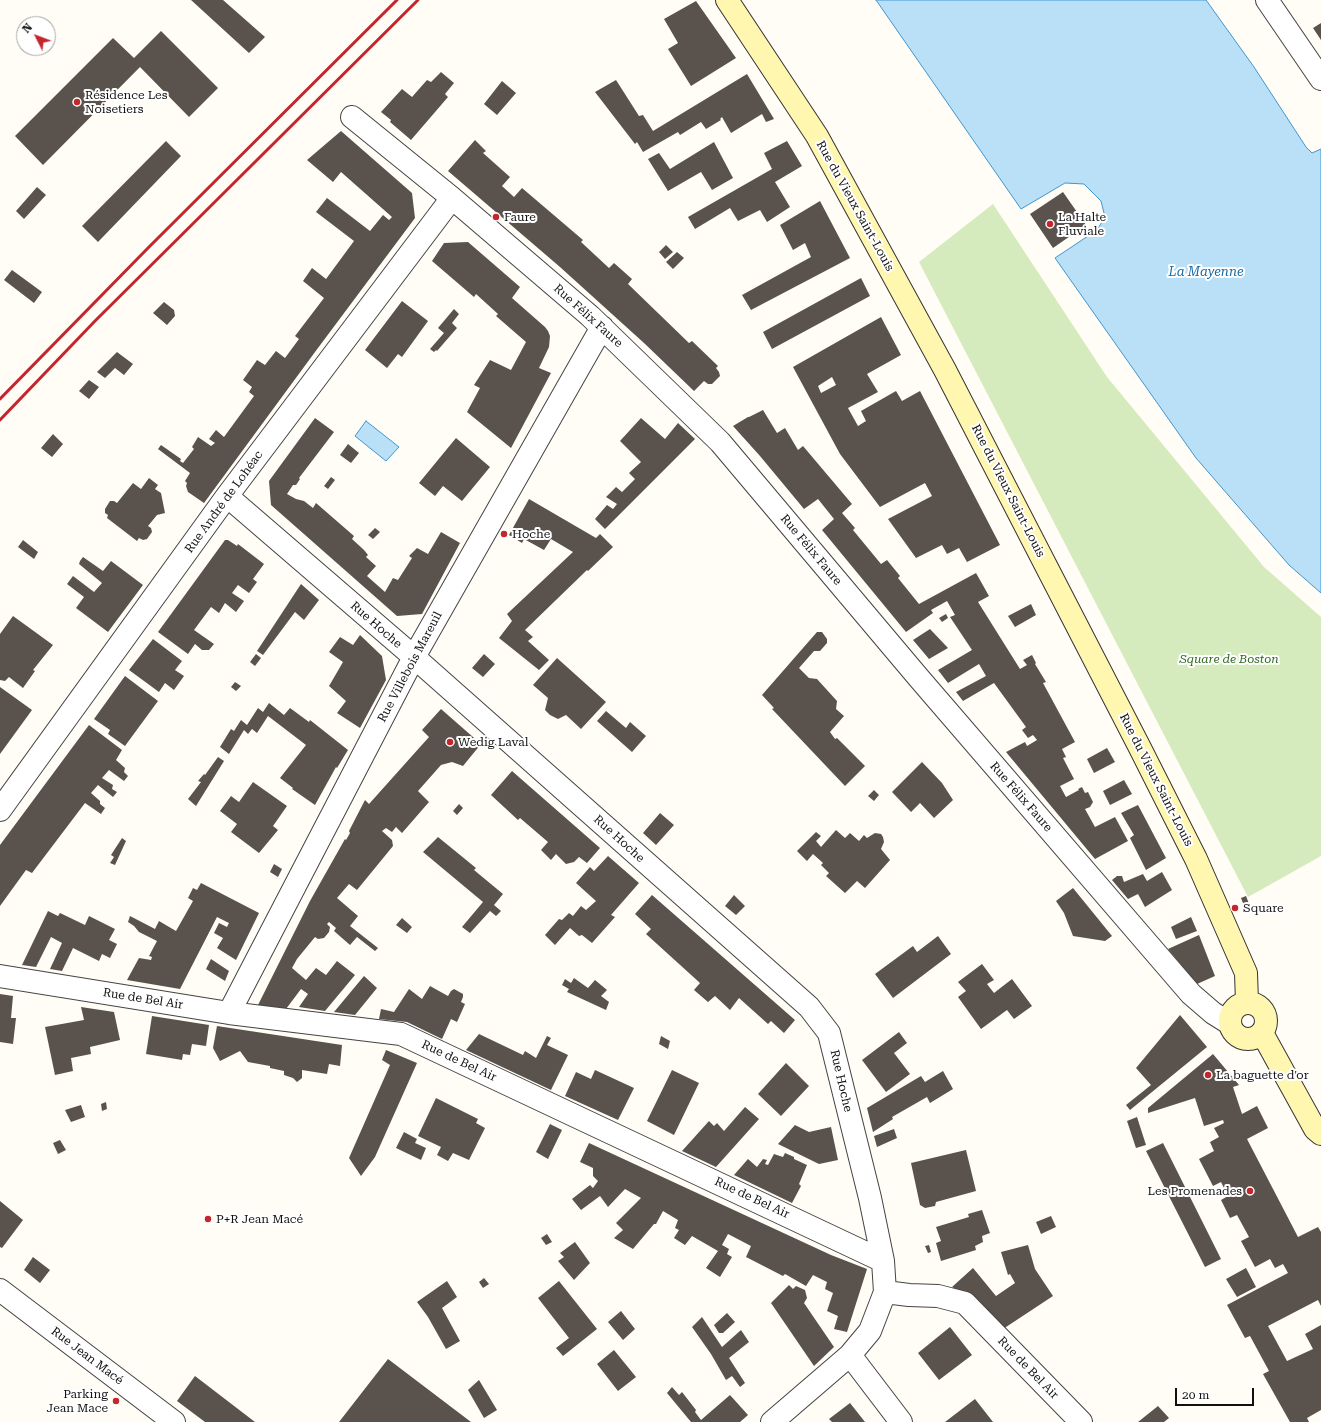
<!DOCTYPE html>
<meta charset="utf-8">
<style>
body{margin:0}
#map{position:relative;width:1321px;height:1422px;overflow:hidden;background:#fffdf5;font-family:"Roboto Serif",serif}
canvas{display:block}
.north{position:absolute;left:16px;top:16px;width:40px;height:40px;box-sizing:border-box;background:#fff;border:1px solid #a0a0a0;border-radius:50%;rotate:312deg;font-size:11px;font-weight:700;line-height:16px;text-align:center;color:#111}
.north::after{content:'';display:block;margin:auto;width:14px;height:18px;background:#c4262e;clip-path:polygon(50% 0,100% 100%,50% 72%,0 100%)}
.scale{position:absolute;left:1175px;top:1388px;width:79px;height:18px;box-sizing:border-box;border:2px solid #111;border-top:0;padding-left:5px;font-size:12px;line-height:14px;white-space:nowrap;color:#111;-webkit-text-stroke:3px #fff;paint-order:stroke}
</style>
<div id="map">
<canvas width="1321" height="1422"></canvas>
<div class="north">N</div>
<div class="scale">20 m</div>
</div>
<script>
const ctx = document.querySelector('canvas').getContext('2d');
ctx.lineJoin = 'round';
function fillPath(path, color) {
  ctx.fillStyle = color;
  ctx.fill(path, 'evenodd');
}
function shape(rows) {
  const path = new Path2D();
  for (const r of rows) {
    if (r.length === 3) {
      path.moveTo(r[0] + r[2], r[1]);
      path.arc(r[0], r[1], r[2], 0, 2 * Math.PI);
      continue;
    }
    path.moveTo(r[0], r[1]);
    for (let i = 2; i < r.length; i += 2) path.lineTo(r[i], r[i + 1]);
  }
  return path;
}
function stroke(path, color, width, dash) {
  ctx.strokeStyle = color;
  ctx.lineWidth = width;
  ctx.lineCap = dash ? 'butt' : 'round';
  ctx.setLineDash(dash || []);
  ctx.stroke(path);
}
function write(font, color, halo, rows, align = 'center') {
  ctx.font = font + ' "Roboto Serif",serif';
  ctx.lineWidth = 4;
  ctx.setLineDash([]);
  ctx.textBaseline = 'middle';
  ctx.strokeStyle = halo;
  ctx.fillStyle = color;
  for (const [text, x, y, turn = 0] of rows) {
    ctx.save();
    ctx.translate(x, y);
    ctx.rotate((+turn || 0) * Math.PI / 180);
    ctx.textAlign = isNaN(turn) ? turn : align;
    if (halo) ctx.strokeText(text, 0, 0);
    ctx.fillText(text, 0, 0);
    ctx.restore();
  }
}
const green = shape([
 [993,204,1107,377,1264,567,1321,617,1321,856,1248,897,919,262]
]);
const water = shape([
 [876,0,1206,0,1254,67,1306,147,1312,153,1321,149,1321,593,1289,565,1196,458,1055,258,1097,230,1105,217,1101,201,1084,184,1065,183,1021,209,876,0],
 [366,421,399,447,386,461,355,436,366,421]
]);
const building = shape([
 [191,0,223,0,265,37,249,53],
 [696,1,736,58,691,86,668,49,678,43,664,19],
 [1321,23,1321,40,1313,28],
 [161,31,218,88,189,117,140,67,43,165,15,136,113,38,134,58],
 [441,72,454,83,445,94,448,97,411,140,390,122,391,120,381,112,402,89,412,97,427,80,431,82],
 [747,74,774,119,766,122,762,114,731,133,722,117,720,119,721,120,706,129,701,122,680,135,678,132,643,152,637,142,635,144,595,92,616,80,639,116,643,115,653,131],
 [502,81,516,93,497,115,484,104],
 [341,131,412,193,415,218,315,352,204,503,188,492,186,486,187,483,185,481,190,473,158,449,161,445,181,459,180,461,183,463,194,449,192,447,198,437,211,446,215,443,209,439,216,430,224,437,254,396,249,392,252,387,243,380,257,360,265,365,276,351,285,358,299,339,295,336,324,298,303,281,312,268,326,279,354,241,316,212,327,198,370,231,383,215,389,220,392,217,341,172,333,182,307,160],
 [475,140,486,151,483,153,510,177,502,186,514,197,522,188,583,240,581,242,609,268,614,263,632,279,628,284,689,343,692,341,718,366,716,368,719,372,720,376,712,384,708,384,704,381,694,391,644,343,560,267,448,171],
 [166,141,181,156,98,242,82,226],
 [787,141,802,166,775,182,790,207,767,222,760,210,738,221,730,208,695,229,688,217,772,169,764,153],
 [714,142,733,178,712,190,701,172,668,191,648,159,659,153,670,169],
 [37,187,46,195,24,219,16,211],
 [1063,192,1086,225,1053,248,1030,214],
 [820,201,850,258,751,310,742,295,811,257,805,243,793,250,780,225],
 [468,242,520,287,512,298,545,327,548,331,550,336,549,347,539,368,551,373,511,448,467,412,480,388,474,385,490,360,511,370,526,342,496,316,498,314,476,294,474,297,432,261,444,243],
 [666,245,673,252,665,259,659,252],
 [677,252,684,258,673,269,666,262],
 [12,270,42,292,34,303,4,280],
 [861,278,870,296,772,349,763,332],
 [402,301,428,321,402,357,398,354,387,368,365,350],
 [164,302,174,310,175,316,167,325,153,313],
 [454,309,459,314,452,323,457,328,437,351,436,350,434,352,430,349,444,333,438,328],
 [881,317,901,355,867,374,878,392,848,408,858,426,866,421,861,411,896,391,902,401,920,391,1000,545,967,562,959,548,947,554,942,545,916,558,888,519,932,496,925,483,880,507,840,454,793,367],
 [832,377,836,385,821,393,818,386],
 [117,352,133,364,124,375,115,368,105,378,97,372],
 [89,380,99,387,89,399,79,391],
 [763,410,777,433,785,428,798,450,803,446,852,504,842,513,855,528,853,530,881,564,887,560,900,576,898,578,919,604,976,573,989,596,978,602,1020,669,1027,665,1023,660,1032,655,1036,663,1035,664,1046,682,1043,683,1075,742,1062,749,1066,757,1063,758,1074,779,1060,786,1066,797,1079,790,1078,789,1082,787,1085,793,1088,792,1093,802,1090,807,1085,809,1095,827,1115,817,1128,841,1095,859,1006,752,1025,742,1027,746,1037,740,1033,735,1028,738,1022,730,1026,727,994,683,963,701,956,692,986,676,979,664,948,683,938,670,972,650,950,617,955,615,947,601,931,610,933,613,906,632,822,530,834,519,818,499,804,509,760,456,733,426,748,417,749,417],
 [315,418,334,432,299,478,300,479,296,485,293,485,287,494,296,499,304,501,313,508,316,503,354,536,352,539,364,550,368,555,366,557,376,566,367,576,385,592,393,578,398,580,412,558,409,556,417,548,428,554,441,532,460,543,422,614,397,616,271,505,269,481],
 [641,418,665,439,678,423,695,439,605,529,595,519,607,505,613,509,617,504,606,497,616,487,622,492,635,479,629,473,641,462,620,441],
 [53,434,63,444,52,457,41,448],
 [456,438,490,467,462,501,443,486,435,496,419,483],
 [348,444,359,453,351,463,340,455],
 [331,477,335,480,328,489,324,486],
 [149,478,158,485,155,489,161,493,165,513,157,515,148,526,151,528,152,532,147,539,143,540,139,538,137,541,107,518,108,515,105,513,105,509,110,501,114,501,117,503,133,483,141,489],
 [529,499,596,538,600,534,613,547,588,571,587,570,525,630,533,637,528,641,549,660,539,670,499,638,512,621,507,614,573,552,551,539,544,550,524,539,522,543,509,535],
 [375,528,380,532,373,539,368,535],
 [23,540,38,552,34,559,18,547],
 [225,540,228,540,237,546,238,544,264,564,253,579,257,582,249,593,238,585,232,593,244,601,236,612,225,603,219,613,211,607,194,630,214,644,209,650,202,650,195,644,188,654,158,632],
 [83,557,103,571,111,561,143,585,108,632,76,608,84,597,67,584,73,576,94,592,102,583,79,564,80,561],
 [301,584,319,600,304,620,295,612,263,655,257,651],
 [1031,604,1036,615,1015,627,1008,616],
 [946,614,948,618,942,622,939,618],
 [13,616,53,645,33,670,35,671,23,688,9,677,5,681,0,680,0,634],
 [930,629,948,648,929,659,913,640],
 [817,632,822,632,827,639,827,643,820,651,814,651,799,668,809,678,817,679,837,701,836,709,844,716,830,732,835,739,837,738,865,766,845,786,772,709,774,708,762,695],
 [360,635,382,656,386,680,360,728,337,713,346,701,329,686,343,662,329,652,340,637,353,645],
 [153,639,182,661,175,670,184,676,174,690,165,683,159,692,129,670],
 [256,654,261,658,255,666,250,662],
 [484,654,495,664,483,677,472,668],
 [557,658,606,702,581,729,566,715,558,719,550,715,545,710,548,698,533,685],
 [125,676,158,701,125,746,108,734,110,730,94,719],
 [235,682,241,686,236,691,231,687],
 [0,687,32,710,0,754],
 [269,703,284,715,290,708,309,722,310,720,348,750,337,768,336,767,315,805,292,789,293,788,280,778,306,745,268,716,257,733,252,729,248,734,244,730,229,754,220,747,231,729,234,731,241,720,247,725,258,708,263,712],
 [441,709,481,744,463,766,452,762,441,765,418,791,429,802,402,833,396,827,392,832,386,828,382,831,392,840,393,846,357,890,349,884,337,898,358,916,350,926,378,948,375,951,357,937,350,945,334,931,336,928,329,922,327,924,330,927,329,932,324,938,318,939,315,937,297,959,292,968,306,980,316,968,326,975,337,961,355,975,325,1011,299,1007,308,994,301,989,283,1013,257,1007,310,901,345,839,346,840,350,833,349,831,365,800,369,804,429,737,422,730],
 [606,711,626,728,630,722,646,736,632,752,597,721],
 [89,725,122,750,116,760,125,768,124,772,128,776,124,781,109,770,102,778,113,785,112,789,117,792,113,797,98,785,91,793,100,801,100,804,105,808,101,814,85,803,32,873,26,870,0,906,0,845],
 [1107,748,1115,762,1094,773,1087,759],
 [218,757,224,761,196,806,188,799,201,782,198,781,204,774,205,775],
 [922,762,942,783,953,800,934,818,920,803,911,812,892,792],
 [512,771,600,848,587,863,579,857,574,862,566,864,556,854,551,860,541,850,548,842,520,818,518,820,491,795],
 [1124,780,1132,794,1110,805,1103,791],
 [253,782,287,806,273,826,278,830,259,853,231,832,237,824,220,811,231,796,239,802],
 [874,790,879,795,874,801,868,796],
 [459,804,463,808,457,815,453,811],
 [1138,805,1166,858,1146,870,1130,838,1134,835,1121,813],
 [660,813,674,825,656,845,643,833],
 [836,830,845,838,850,833,859,841,864,835,867,838,875,833,881,834,883,837,884,842,881,849,890,860,865,888,857,881,845,893,826,876,829,873,821,865,823,863,813,854,807,861,797,851,816,832,821,836,816,841,821,847],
 [438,837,476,868,474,870,503,894,494,905,501,911,496,916,490,911,470,933,462,927,483,902,423,852],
 [122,838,126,841,115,865,110,863,114,857,111,855],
 [608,856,639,883,611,915,615,917,592,943,582,935,579,936,570,928,555,945,545,935,559,919,562,920,569,913,573,916,581,906,586,910,596,901,576,883,590,867,594,871],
 [274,864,282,869,278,877,270,872],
 [1162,872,1172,890,1145,907,1138,894,1128,899,1112,880,1117,876,1122,876,1124,882,1143,874,1147,881],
 [201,883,259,913,236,960,217,948,223,938,214,933,219,923,227,927,229,923,217,917,180,989,127,980,139,958,151,960,152,957,149,956,157,941,139,932,134,926,128,922,130,916,155,929,159,921,176,931,193,901,188,898,193,888,197,890],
 [1073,888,1112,936,1105,941,1073,936,1064,913,1056,901],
 [652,895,795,1020,784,1033,771,1021,768,1024,739,998,730,1010,715,996,708,1002,694,990,700,983,646,934,651,929,635,914],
 [734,895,745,906,736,915,725,906],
 [1246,896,1251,909,1246,911,1241,898],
 [48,911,58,916,60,913,85,925,89,916,115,929,109,940,117,944,110,958,102,954,99,961,73,948,62,971,50,969,62,943,51,937,36,967,22,965],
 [1191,917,1197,931,1176,939,1171,927],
 [402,918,412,927,407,933,396,925],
 [1199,935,1215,976,1197,984,1168,949],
 [938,936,951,954,893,998,875,974,913,946,917,952],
 [211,959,229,971,225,981,206,969],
 [982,964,994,980,987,984,994,993,1012,979,1032,1006,1014,1019,1007,1010,981,1029,958,997,966,991,958,982],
 [364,976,377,988,355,1015,334,1012],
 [574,978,588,988,595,980,607,990,601,996,609,1002,606,1010,567,992,569,989,562,985,565,979,571,983],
 [430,986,448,996,451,991,454,989,463,994,463,997,461,1002,465,1004,457,1022,451,1019,442,1039,407,1022,379,1019,381,1009,394,1012,409,989,422,999],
 [0,994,13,996,11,1018,16,1018,13,1044,0,1042],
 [81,1007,114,1012,120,1040,90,1047,91,1054,71,1058,73,1071,55,1075,45,1027,84,1020],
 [1180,1015,1207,1047,1130,1110,1126,1105,1151,1085,1136,1068],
 [152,1016,209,1025,206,1046,192,1044,190,1055,183,1054,182,1060,146,1054],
 [217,1026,342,1045,340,1066,329,1064,327,1074,302,1070,302,1078,297,1082,293,1078,284,1075,284,1071,270,1068,270,1066,248,1062,240,1051,220,1061,213,1048],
 [899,1032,907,1043,894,1053,910,1074,886,1092,862,1060],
 [479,1034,523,1055,525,1051,536,1058,547,1036,551,1038,547,1045,568,1055,551,1090,466,1050],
 [661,1036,670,1041,668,1049,659,1044],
 [386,1050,417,1063,375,1157,361,1176,349,1158,390,1065,382,1060],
 [1213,1054,1239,1085,1233,1087,1242,1114,1257,1106,1268,1128,1247,1139,1298,1237,1318,1227,1321,1232,1321,1306,1318,1300,1268,1326,1287,1361,1313,1349,1305,1334,1321,1325,1321,1410,1307,1418,1309,1422,1290,1422,1263,1374,1269,1371,1250,1336,1245,1338,1227,1305,1288,1273,1283,1264,1275,1268,1270,1259,1255,1267,1241,1241,1249,1237,1237,1215,1230,1218,1221,1200,1228,1196,1221,1182,1213,1186,1199,1159,1214,1151,1210,1142,1219,1137,1214,1128,1224,1123,1223,1120,1204,1126,1195,1098,1148,1113,1148,1108],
 [786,1063,809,1086,781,1116,758,1094],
 [595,1070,634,1088,618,1120,565,1096,576,1072,591,1079],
 [672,1070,699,1083,674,1135,647,1121],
 [943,1071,953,1089,930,1103,927,1097,892,1117,893,1119,873,1132,867,1108,921,1076,925,1082],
 [436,1098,478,1119,476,1123,485,1128,469,1160,453,1153,448,1161,437,1155,441,1147,418,1136],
 [106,1102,107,1109,102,1111,101,1104],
 [81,1105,85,1117,71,1122,65,1110],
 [745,1107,759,1119,716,1167,682,1151,709,1121,714,1126,717,1123,724,1131],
 [1137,1117,1146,1145,1136,1148,1127,1121],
 [550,1124,562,1130,548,1159,536,1152],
 [795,1125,809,1132,831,1127,838,1160,819,1164,778,1144],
 [894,1129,897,1138,877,1147,874,1136],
 [404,1132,417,1139,415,1143,426,1148,421,1160,396,1148],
 [60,1140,66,1150,58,1154,53,1143],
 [589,1143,831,1255,867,1269,847,1332,834,1329,838,1316,827,1311,833,1293,825,1289,827,1282,813,1275,806,1286,785,1274,783,1276,746,1257,751,1246,728,1234,722,1245,729,1249,727,1254,732,1257,720,1277,706,1268,718,1251,692,1236,685,1245,674,1238,679,1230,675,1228,678,1220,663,1211,656,1224,654,1224,633,1249,614,1238,623,1230,616,1223,641,1198,625,1189,608,1207,600,1196,581,1210,572,1199,590,1185,593,1188,598,1181,593,1176,593,1168,580,1162],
 [1163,1143,1221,1259,1205,1267,1146,1151],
 [966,1150,976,1191,936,1202,935,1206,925,1208,920,1205,911,1163],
 [785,1153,794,1157,794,1159,807,1165,799,1184,801,1186,792,1203,734,1175,748,1159,757,1167,763,1159,767,1160,765,1164,768,1165,774,1154,783,1157],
 [0,1201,23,1220,2,1248,0,1247],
 [982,1210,990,1233,982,1236,983,1242,975,1246,976,1250,941,1261,936,1243,941,1241,936,1227,969,1217,968,1214],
 [1051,1216,1056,1227,1041,1234,1036,1222],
 [547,1234,552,1242,546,1245,541,1238],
 [575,1242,590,1263,574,1280,558,1261,564,1257,560,1253],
 [929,1245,931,1252,928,1253,925,1246],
 [1028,1245,1035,1269,1053,1296,1003,1329,972,1298,952,1287,973,1268,996,1296,1015,1283,1010,1274,1008,1275,1001,1252],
 [33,1257,50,1270,40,1283,24,1270],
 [1246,1268,1256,1287,1237,1297,1226,1279],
 [484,1278,489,1284,483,1288,479,1282],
 [447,1281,457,1297,442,1308,460,1341,446,1349,428,1317,417,1302],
 [559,1281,597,1329,563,1356,556,1348,569,1338,538,1298],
 [789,1285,793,1289,796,1286,805,1290,807,1298,804,1303,834,1347,814,1366,771,1303],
 [621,1311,635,1329,623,1340,608,1322],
 [727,1313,735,1322,723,1333,719,1333,714,1325],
 [702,1317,722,1347,741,1330,749,1342,729,1358,745,1383,740,1387,732,1376,726,1380,711,1354,692,1327],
 [950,1327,972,1355,939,1380,918,1353],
 [614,1350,636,1377,618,1391,597,1364],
 [388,1359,471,1422,339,1422],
 [195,1376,255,1422,205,1422,177,1401],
 [479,1380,497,1410,484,1418,468,1390],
 [672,1387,679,1395,682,1392,696,1410,695,1412,701,1420,730,1395,748,1415,740,1422,691,1422,667,1393],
 [975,1399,993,1422,945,1422],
 [850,1403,865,1422,832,1422,829,1419],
 [1158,1406,1169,1418,1164,1422,1138,1422]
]);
const minor = shape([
 [352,117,452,198,590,316,720,442,918,677,1191,994,1213,1013,1229,1023],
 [227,496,414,657,809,1007,829,1033,870,1198,883,1261,885,1292,870,1331,850,1355,772,1422],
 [0,810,227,496,452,198],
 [0,976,229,1013,401,1034,883,1261],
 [229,1013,414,657,602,327],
 [885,1292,909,1295,938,1296,965,1303,1081,1422],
 [850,1355,901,1422]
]);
const tertiary = shape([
 [1267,0,1321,79],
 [0,1290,174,1422]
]);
const secondary = shape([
 [727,0,817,136,945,370,1140,748,1196,859,1246,973,1247,1002],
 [1248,1021,18],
 [1262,1033,1315,1129,1321,1134]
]);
const rail = shape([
 [0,399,148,248,397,0],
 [0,420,95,321,418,0]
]);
const markers = [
 [77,102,4,"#c4262e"],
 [496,217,4,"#c4262e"],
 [1050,224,4,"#c4262e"],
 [504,534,4,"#c4262e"],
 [450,742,4,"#c4262e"],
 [1235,908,4,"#c4262e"],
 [1208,1075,4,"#c4262e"],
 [1250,1191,4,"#c4262e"],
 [208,1219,4,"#c4262e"],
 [116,1401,4,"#c4262e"]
];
const poiNames = [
 ["Résidence Les",85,95],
 ["Noisetiers",85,109],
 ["Faure",504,217],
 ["La Halte",1058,217],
 ["Fluviale",1058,231],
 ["Hoche",512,534],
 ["Wedig Laval",458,742],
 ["Square",1243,908],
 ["La baguette d'or",1216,1075],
 ["Les Promenades",1242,1191,"right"],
 ["P+R Jean Macé",216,1219],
 ["Parking",108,1394,"right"],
 ["Jean Mace",108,1408,"right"]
];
const streetNames = [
 ["Rue du Vieux Saint-Louis",855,206,61],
 ["Rue Félix Faure",588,316,42],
 ["Rue du Vieux Saint-Louis",1008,491,63],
 ["Rue André de Lohéac",224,502,-54],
 ["Rue Félix Faure",811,550,50],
 ["Rue Hoche",376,625,41],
 ["Rue Villebois Mareuil",410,667,-62],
 ["Rue du Vieux Saint-Louis",1156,780,63],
 ["Rue Félix Faure",1021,797,49],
 ["Rue Hoche",619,839,42],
 ["Rue de Bel Air",143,999,9],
 ["Rue de Bel Air",459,1061,25],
 ["Rue Hoche",841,1081,77],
 ["Rue de Bel Air",752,1198,25],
 ["Rue Jean Macé",87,1356,37],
 ["Rue de Bel Air",1028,1368,46]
];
const parkNames = [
 ["Square de Boston",1229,659]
];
const waterNames = [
 ["La Mayenne",1206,272]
];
fillPath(green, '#d5ebbd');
fillPath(water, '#b9e0f7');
stroke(water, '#3f96cf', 1);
fillPath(building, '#5a524d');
stroke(minor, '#444', 24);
stroke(tertiary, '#444', 24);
stroke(secondary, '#333', 24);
stroke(minor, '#fff', 22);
stroke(tertiary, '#fff', 22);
stroke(secondary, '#fff6b0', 22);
stroke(rail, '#c4262e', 3);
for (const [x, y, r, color] of markers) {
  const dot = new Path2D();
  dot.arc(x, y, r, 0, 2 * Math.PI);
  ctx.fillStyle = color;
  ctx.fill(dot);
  stroke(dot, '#fff', 1.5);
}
write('12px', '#111', '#fff', poiNames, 'left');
write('12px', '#111', '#fff', streetNames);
write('italic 12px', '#2f6b1f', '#fff', parkNames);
write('italic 13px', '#1768a6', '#fff', waterNames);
</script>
